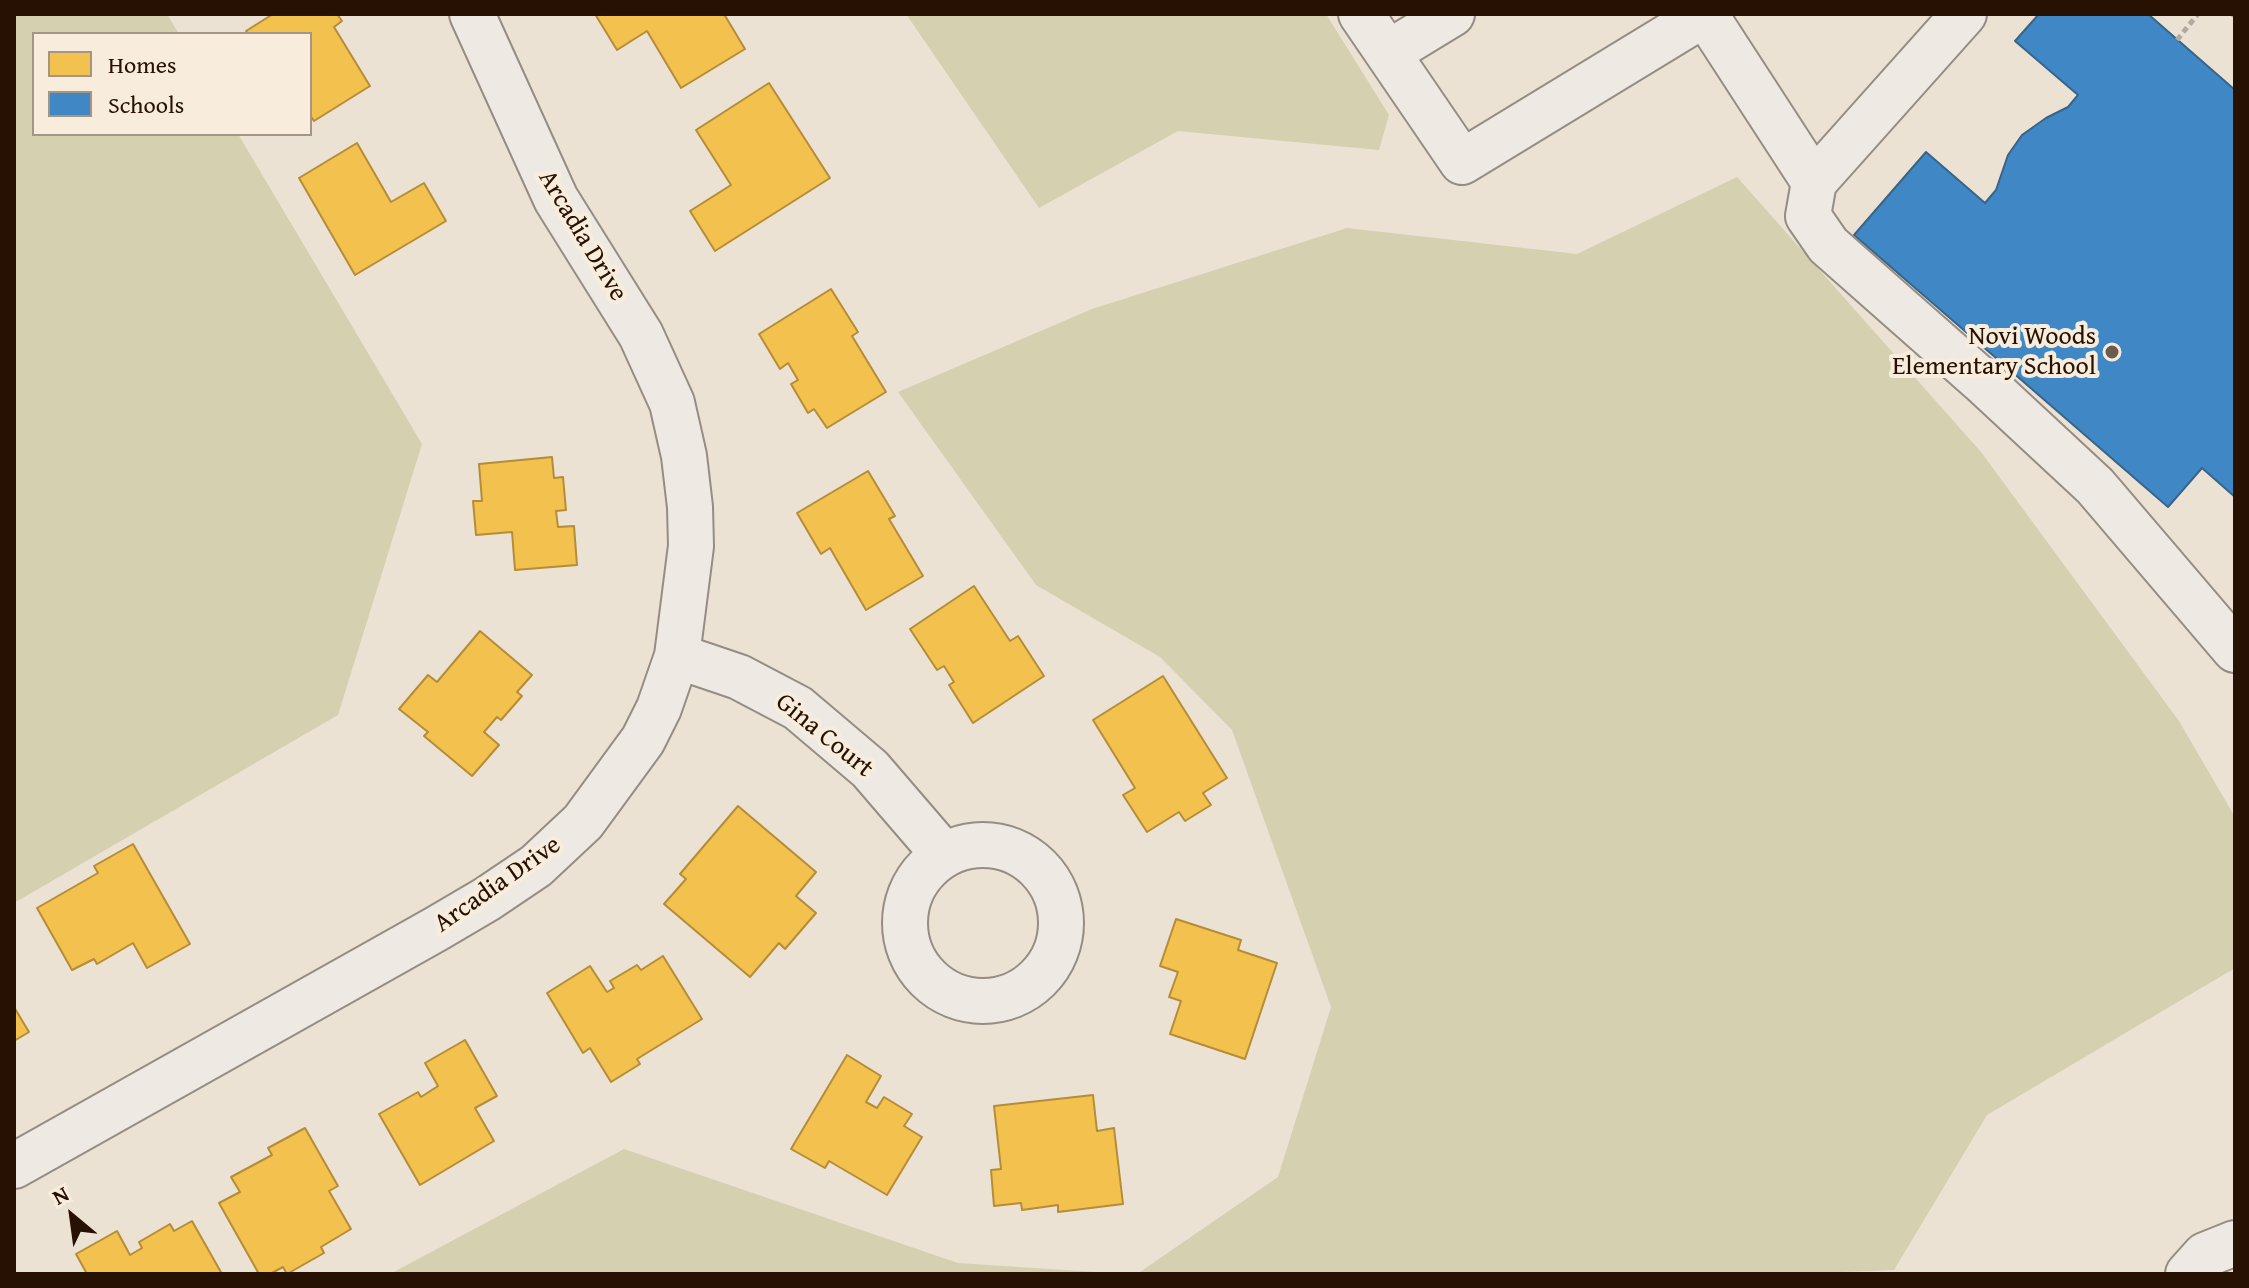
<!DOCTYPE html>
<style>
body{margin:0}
#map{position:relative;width:2249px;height:1288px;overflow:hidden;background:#ebe2d4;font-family:"Gentium Book Plus",serif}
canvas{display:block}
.frame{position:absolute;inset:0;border:16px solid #271102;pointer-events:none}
.legend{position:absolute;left:32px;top:32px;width:280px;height:104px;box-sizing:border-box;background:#f8eddd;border:2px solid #a49585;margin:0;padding:10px 14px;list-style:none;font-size:24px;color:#271102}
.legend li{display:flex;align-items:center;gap:16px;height:40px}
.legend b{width:40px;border:2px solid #a49585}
.north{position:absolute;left:32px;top:1176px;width:80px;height:80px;-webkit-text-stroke:6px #f8eddd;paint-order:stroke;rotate:331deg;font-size:22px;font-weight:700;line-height:32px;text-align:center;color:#271102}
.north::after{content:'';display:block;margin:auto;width:28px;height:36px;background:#271102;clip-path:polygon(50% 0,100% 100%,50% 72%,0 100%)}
</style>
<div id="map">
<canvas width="2249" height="1288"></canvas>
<div class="frame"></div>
<ul class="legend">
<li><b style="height:22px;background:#f2c14e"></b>Homes</li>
<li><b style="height:22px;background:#3f88c5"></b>Schools</li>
</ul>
<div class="north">N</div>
</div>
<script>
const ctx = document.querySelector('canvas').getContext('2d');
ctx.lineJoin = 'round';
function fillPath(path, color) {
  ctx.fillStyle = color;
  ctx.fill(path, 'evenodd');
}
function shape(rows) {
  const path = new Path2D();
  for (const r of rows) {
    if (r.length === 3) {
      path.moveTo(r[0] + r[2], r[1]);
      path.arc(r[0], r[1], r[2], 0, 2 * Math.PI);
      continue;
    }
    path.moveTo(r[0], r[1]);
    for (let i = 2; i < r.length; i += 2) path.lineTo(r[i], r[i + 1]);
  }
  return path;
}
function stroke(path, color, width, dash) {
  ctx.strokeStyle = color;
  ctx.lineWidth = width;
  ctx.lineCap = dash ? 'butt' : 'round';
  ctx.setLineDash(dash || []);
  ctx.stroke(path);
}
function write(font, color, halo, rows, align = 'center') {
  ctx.font = font + ' "Gentium Book Plus",serif';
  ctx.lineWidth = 8;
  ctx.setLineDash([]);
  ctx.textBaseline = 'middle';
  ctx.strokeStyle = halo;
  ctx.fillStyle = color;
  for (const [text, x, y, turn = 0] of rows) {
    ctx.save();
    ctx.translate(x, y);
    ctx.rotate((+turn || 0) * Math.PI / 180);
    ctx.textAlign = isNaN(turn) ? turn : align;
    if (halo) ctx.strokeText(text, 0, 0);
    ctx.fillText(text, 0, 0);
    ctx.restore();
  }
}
const green = shape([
 [14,14,167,14,179,34,34,34,34,134,238,134,422,444,338,715,14,903],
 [906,14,1326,14,1389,115,1379,150,1178,131,1039,208],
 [1737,177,1981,452,2179,721,2235,817,2235,968,1987,1115,1894,1270,1789,1274,1137,1274,1278,1177,1331,1007,1232,730,1160,657,1036,585,898,392,1092,309,1347,228,1577,254],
 [624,1149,958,1263,1126,1274,390,1274]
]);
const homes = shape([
 [273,14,337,14,342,21,334,27,370,86,314,121,310,115,310,34,248,34,246,31,273,14],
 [595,14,724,14,745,49,681,88,647,31,617,50,595,14],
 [769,83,830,178,715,251,690,211,731,185,696,130,769,83],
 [357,143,391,202,424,183,446,221,355,275,299,178,357,143],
 [831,289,858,332,852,336,886,392,827,428,814,409,808,413,791,384,798,380,788,363,780,369,759,334,831,289],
 [552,457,554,478,563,477,566,510,556,511,558,527,574,526,577,565,515,570,512,532,476,535,473,501,482,501,479,464,552,457],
 [868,471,895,516,889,519,923,576,866,610,830,548,821,554,797,513,868,471],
 [974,586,1010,641,1018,636,1044,676,973,723,949,685,954,682,944,666,937,670,910,629,974,586],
 [480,631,532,675,517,692,522,696,501,720,497,717,484,732,499,745,472,776,424,736,428,732,399,709,428,675,437,682,480,631],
 [1163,676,1227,778,1203,793,1211,805,1185,821,1179,812,1147,832,1123,795,1135,788,1093,720,1163,676],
 [738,806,816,872,796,896,816,913,785,949,779,943,750,977,664,904,686,879,680,874,738,806],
 [133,844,190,944,147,968,133,943,97,964,94,959,72,970,37,908,98,873,94,866,133,844],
 [1176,919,1241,940,1238,950,1277,963,1245,1059,1170,1034,1181,1001,1169,997,1178,972,1160,966,1176,919],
 [663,956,702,1019,637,1059,640,1064,611,1082,590,1048,583,1053,547,993,590,966,607,992,614,988,610,981,637,965,641,970,663,956],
 [14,1007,29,1032,14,1041,14,1007],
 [465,1040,497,1096,475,1108,494,1141,420,1185,379,1114,418,1092,421,1097,438,1086,425,1063,465,1040],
 [847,1055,881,1076,866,1102,877,1108,884,1097,912,1114,904,1126,922,1137,887,1195,829,1161,825,1168,791,1149,847,1055],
 [1093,1095,1097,1131,1114,1128,1123,1204,1058,1212,1058,1205,1022,1210,1021,1203,994,1206,991,1170,1001,1169,994,1106,1093,1095],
 [305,1128,338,1186,329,1191,351,1229,321,1247,324,1253,287,1274,283,1267,270,1274,259,1274,219,1203,240,1192,231,1177,272,1155,268,1148,305,1128],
 [192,1221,222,1274,87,1274,76,1254,117,1231,130,1255,142,1248,139,1242,170,1224,174,1231,192,1221]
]);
const schools = shape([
 [2039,14,2148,14,2235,90,2235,497,2202,468,2168,507,1854,235,1926,152,1985,203,1996,190,2008,155,2022,135,2046,118,2068,107,2078,95,2015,41,2039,14]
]);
const path = shape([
 [2232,14,2235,16],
 [2177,40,2198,14]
]);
const minor = shape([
 [1361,14,1462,162,1705,14],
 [1705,14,1814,182],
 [1964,14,1814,182,1808,216,1828,245,1982,381,2095,486,2235,650],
 [1388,53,1452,14],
 [677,656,739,677,798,708,870,769,944,855],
 [983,923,78],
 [14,1166,436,929,487,899,536,866,583,822,643,740,659,708,677,656,691,546,690,507,684,456,672,403,641,335,556,199,472,14],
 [2188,1274,2205,1255,2235,1243]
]);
const markers = [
 [2112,352,8,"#6c5a4c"]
];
const streetNames = [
 ["Arcadia Drive",582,236,59],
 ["Gina Court",824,736,39],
 ["Arcadia Drive",498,885,-35]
];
const poiNames = [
 ["Novi Woods",2096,337],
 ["Elementary School",2096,367]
];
fillPath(green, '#d5d0b0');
fillPath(homes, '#f2c14e');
stroke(homes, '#b58c37', 2);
fillPath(schools, '#3f88c5');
stroke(schools, '#38648a', 2);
stroke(minor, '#958d83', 48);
stroke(path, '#b0aba2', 5, [6, 4]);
stroke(minor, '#eeeae3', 44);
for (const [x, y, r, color] of markers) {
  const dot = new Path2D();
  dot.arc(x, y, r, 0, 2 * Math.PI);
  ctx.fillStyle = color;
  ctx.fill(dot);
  stroke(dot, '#f8eddd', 3);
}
write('26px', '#271102', '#f8eddd', streetNames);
write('26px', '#271102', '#f8eddd', poiNames, 'right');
</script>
